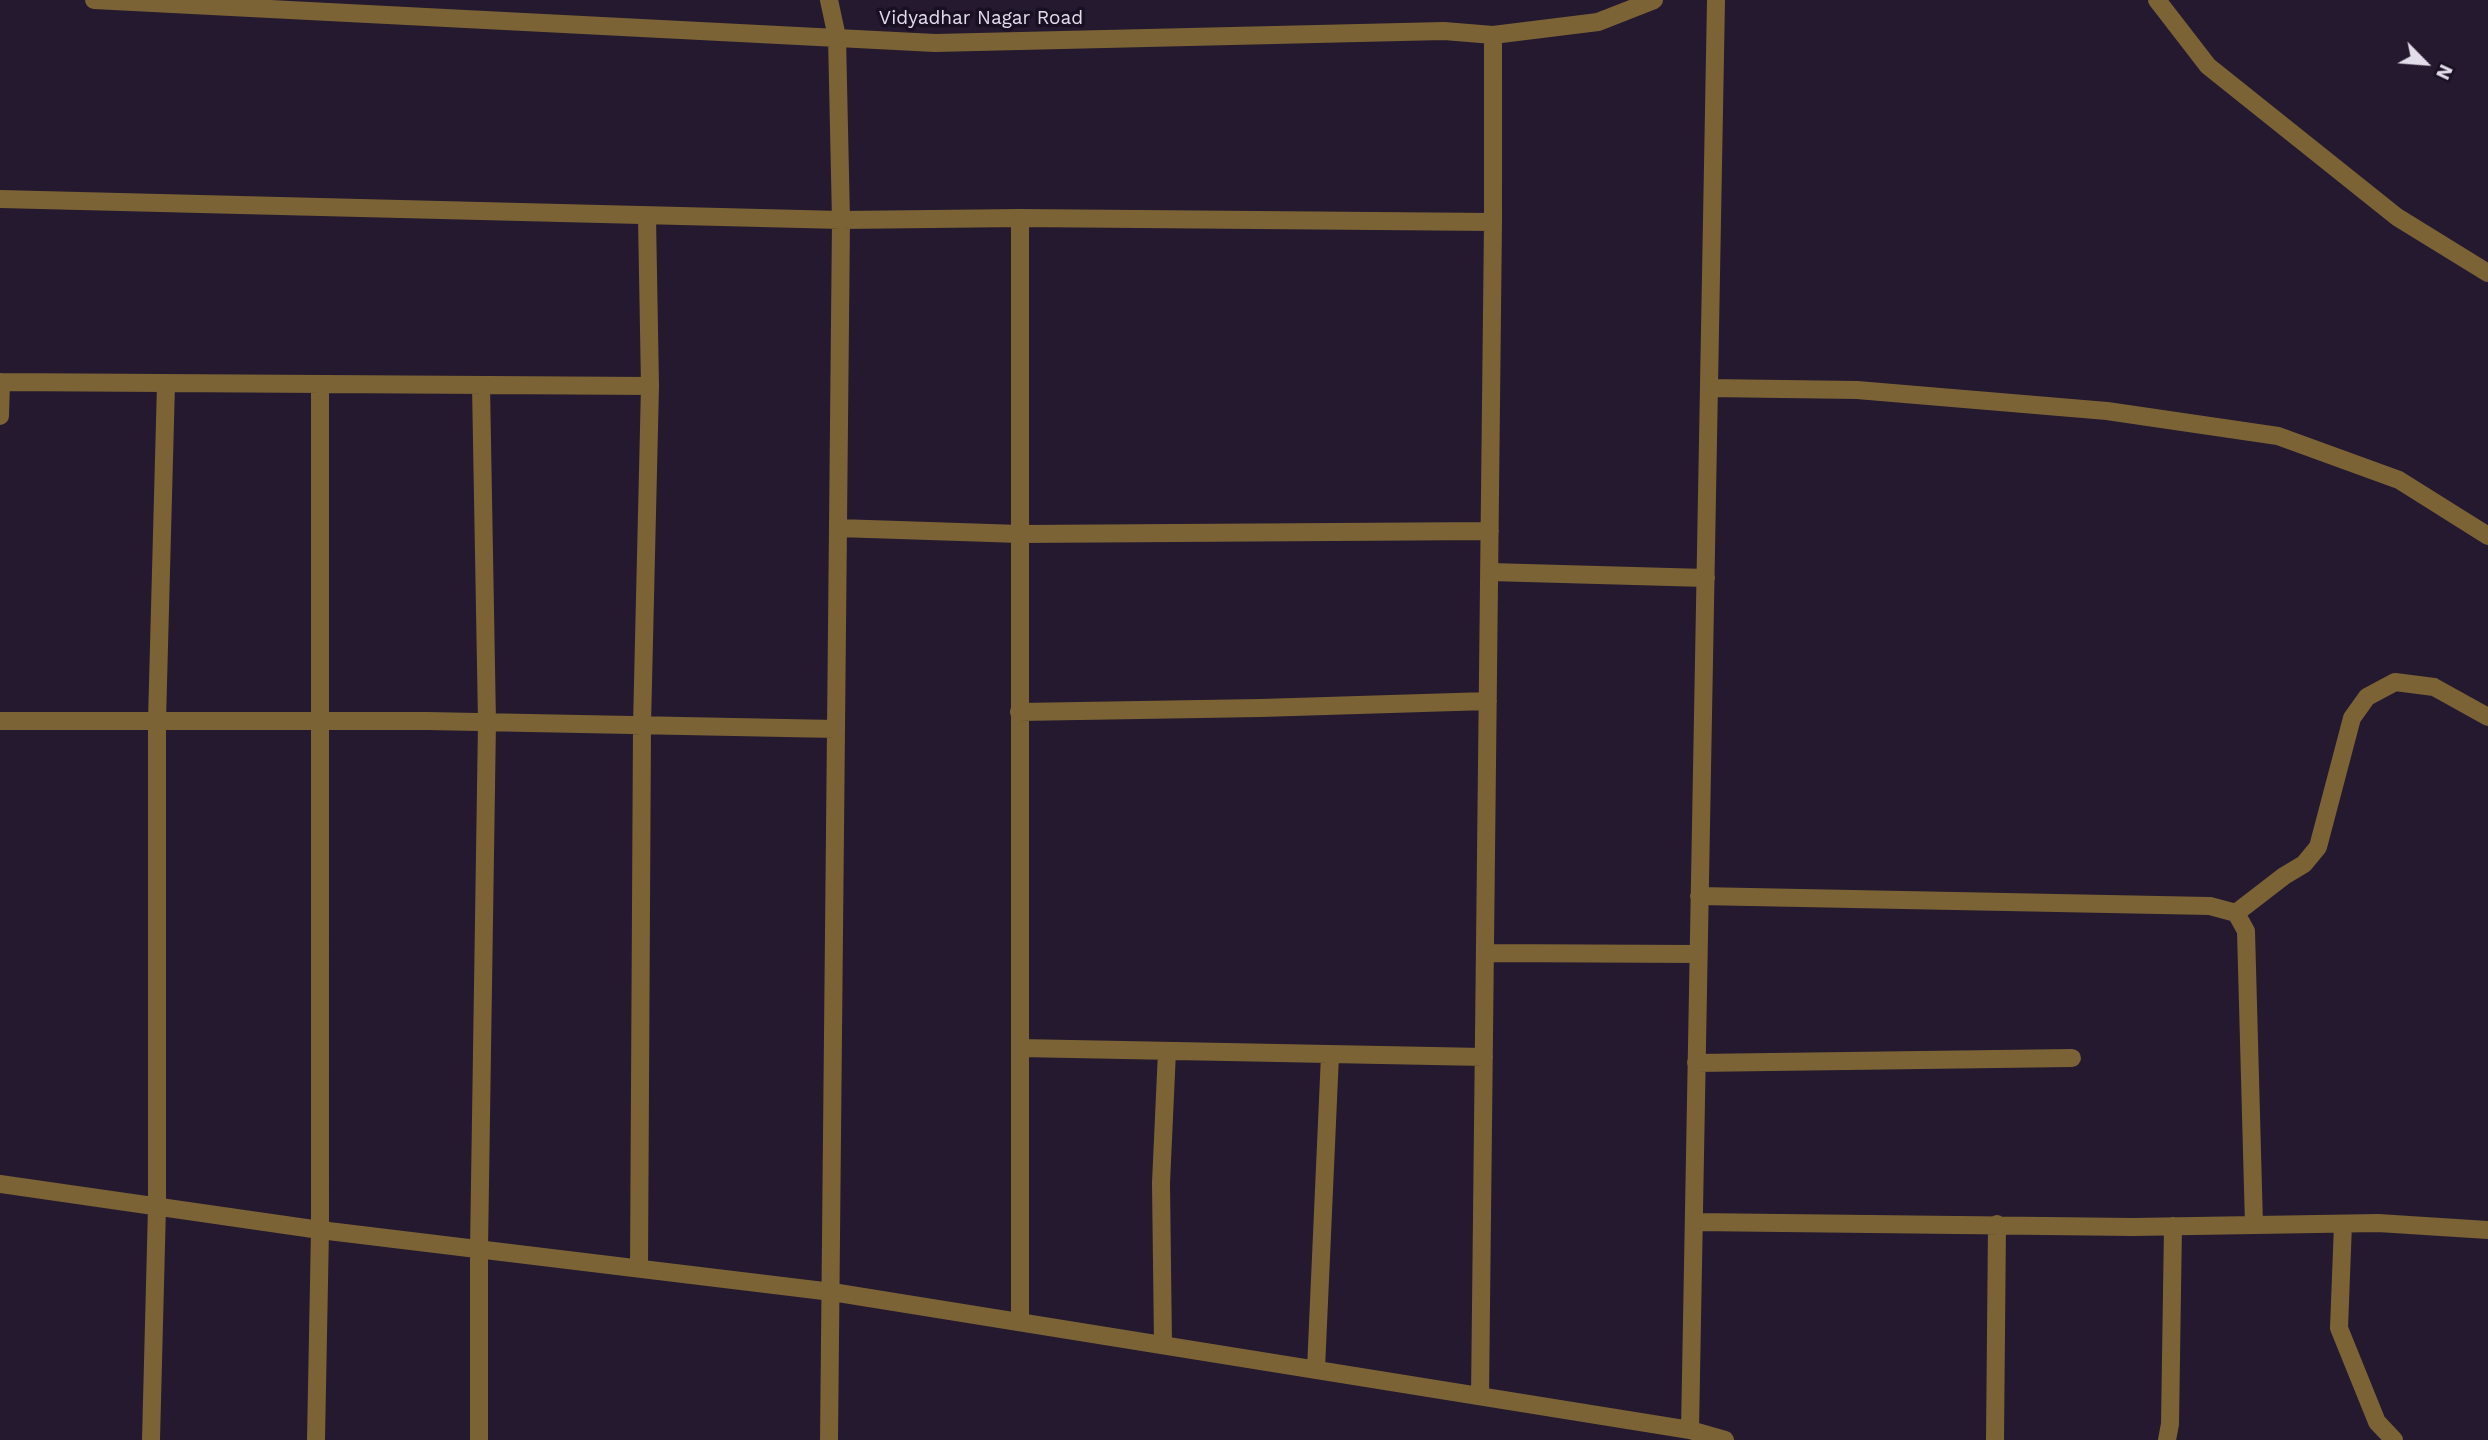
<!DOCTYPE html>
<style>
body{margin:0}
#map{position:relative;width:2488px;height:1440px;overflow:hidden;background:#24192e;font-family:"Work Sans",sans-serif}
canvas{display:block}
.north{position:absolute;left:2390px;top:28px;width:70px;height:70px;-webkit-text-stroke:5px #1a1024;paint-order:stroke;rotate:115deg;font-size:19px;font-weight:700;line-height:28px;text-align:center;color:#e3dcea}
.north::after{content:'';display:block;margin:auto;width:24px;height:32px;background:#e3dcea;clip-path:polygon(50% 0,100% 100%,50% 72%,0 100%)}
</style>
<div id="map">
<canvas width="2488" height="1440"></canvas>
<div class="north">N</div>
</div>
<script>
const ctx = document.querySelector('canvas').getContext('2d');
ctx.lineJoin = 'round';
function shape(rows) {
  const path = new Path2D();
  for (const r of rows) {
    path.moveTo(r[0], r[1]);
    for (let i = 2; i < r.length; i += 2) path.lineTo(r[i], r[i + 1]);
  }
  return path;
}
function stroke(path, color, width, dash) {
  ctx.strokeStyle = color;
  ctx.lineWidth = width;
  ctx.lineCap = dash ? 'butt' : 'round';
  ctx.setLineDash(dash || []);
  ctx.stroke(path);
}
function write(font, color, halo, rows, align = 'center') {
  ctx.font = font + ' "Work Sans",sans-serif';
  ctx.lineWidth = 7;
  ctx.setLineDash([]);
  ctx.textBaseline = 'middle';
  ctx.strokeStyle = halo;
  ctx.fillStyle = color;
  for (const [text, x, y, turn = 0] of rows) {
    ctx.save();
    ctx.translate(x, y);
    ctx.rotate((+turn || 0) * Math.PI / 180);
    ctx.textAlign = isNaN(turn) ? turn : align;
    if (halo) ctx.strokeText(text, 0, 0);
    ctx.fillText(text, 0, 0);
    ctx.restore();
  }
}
const minor = shape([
 [94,0,935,43,1444,31,1493,35,1598,22,1654,0],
 [2157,0,2208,66,2397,217,2488,273],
 [0,199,841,220,1020,218,1493,222],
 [1020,218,1020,1322],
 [0,382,650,386],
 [1709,388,1857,390,2107,411,2278,436,2399,480,2488,536],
 [0,416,1,382],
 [838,528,1020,534,1490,531],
 [1490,572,1706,578],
 [1019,712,1261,708,1488,701],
 [0,721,427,721,836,729],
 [1699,896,2210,906,2236,913,2246,931,2254,1225],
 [2236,913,2284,876,2304,864,2318,847,2352,718,2367,697,2395,682,2434,687,2488,717],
 [1485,953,1698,954],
 [1020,1048,1484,1057],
 [1696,1063,2072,1058],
 [0,1184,320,1230,832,1292,1690,1430,1725,1440],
 [1694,1222,2133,1227,2378,1223,2488,1230],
 [2343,1224,2339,1328,2377,1422,2394,1440],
 [639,1268,642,725,650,386,647,217],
 [1163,1345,1161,1183,1167,1051],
 [1316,1369,1330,1055],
 [1480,1396,1493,222,1493,35],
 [1690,1430,1716,0],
 [151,1440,157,1207,157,721,166,384],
 [316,1440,320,1230,320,384],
 [479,1440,479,1249,487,722,481,385],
 [829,1440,841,220,837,37,829,0],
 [1995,1440,1997,1224],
 [2167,1440,2170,1424,2173,1226]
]);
const streetNames = [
 ["Vidyadhar Nagar Road",981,18]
];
stroke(minor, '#7b6336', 18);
write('19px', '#e3dcea', '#1a1024', streetNames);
</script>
